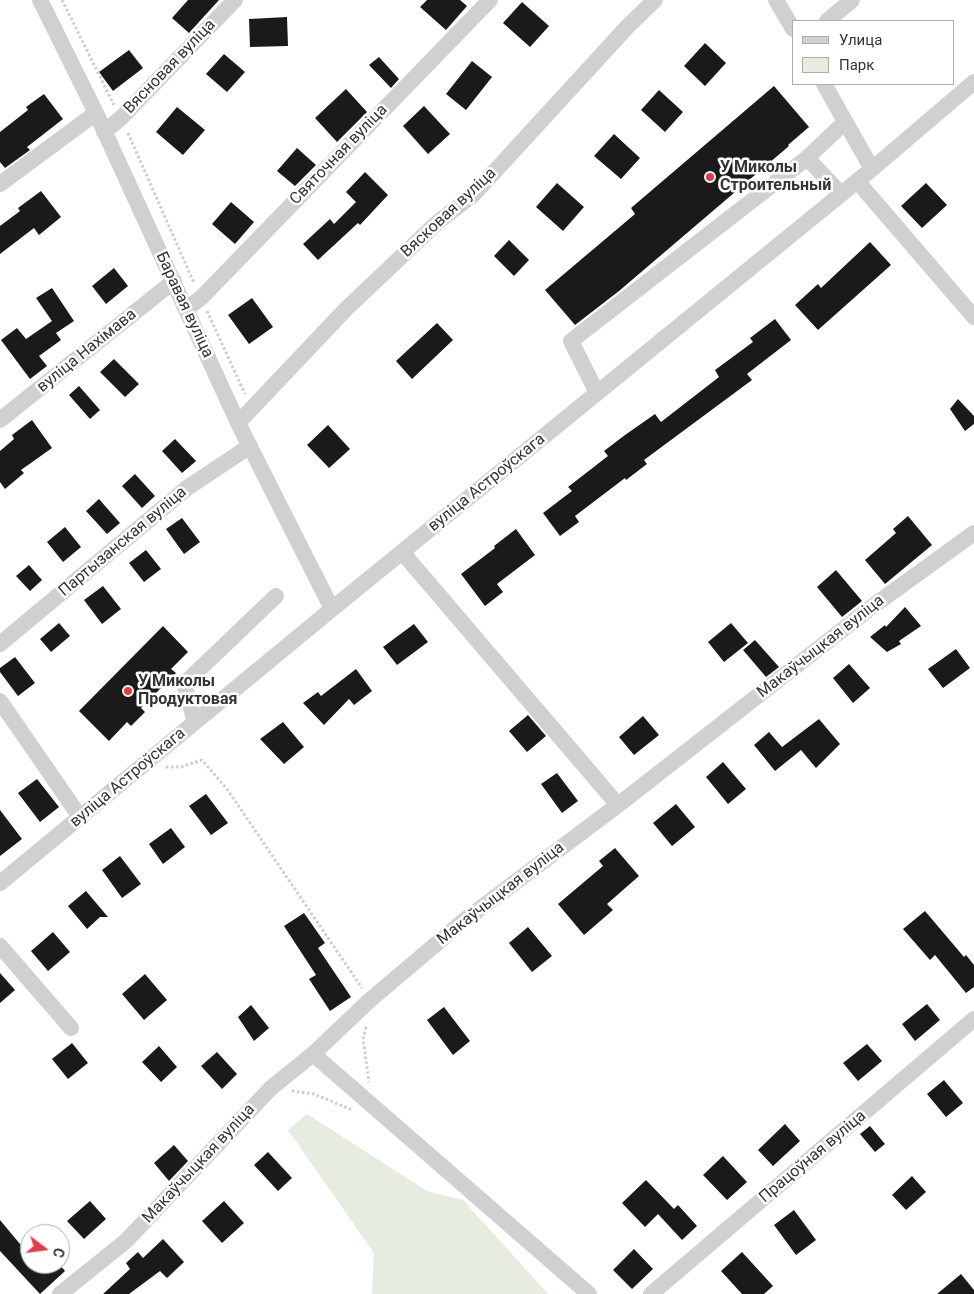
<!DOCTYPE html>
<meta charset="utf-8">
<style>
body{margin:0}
#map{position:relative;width:974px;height:1294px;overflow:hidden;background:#fff;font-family:Roboto,sans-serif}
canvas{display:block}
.legend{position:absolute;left:792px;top:20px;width:162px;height:65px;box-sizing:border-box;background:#fff;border:1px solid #adadad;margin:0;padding:6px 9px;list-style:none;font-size:15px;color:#333}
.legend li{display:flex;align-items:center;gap:10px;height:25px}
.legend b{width:25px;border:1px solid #adadad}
.north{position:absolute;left:20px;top:1224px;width:50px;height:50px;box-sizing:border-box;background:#fff;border:1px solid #adadad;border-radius:50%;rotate:105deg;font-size:14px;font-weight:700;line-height:20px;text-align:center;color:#333}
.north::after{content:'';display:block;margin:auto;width:18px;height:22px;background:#e63946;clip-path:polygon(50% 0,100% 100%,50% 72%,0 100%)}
</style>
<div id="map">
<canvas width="974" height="1294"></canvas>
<ul class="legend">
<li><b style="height:6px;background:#d0d0d0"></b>Улица</li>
<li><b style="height:14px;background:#e6ecdf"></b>Парк</li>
</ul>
<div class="north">С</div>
</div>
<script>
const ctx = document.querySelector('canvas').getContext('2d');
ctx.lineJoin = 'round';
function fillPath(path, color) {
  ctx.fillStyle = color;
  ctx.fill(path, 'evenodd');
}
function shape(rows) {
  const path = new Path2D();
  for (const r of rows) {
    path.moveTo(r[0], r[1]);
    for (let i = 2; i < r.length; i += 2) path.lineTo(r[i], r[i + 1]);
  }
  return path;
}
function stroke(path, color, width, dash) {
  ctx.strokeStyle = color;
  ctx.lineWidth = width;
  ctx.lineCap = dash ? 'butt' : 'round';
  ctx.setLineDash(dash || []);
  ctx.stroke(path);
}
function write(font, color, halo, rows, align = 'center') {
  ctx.font = font + ' Roboto,sans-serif';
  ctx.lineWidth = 5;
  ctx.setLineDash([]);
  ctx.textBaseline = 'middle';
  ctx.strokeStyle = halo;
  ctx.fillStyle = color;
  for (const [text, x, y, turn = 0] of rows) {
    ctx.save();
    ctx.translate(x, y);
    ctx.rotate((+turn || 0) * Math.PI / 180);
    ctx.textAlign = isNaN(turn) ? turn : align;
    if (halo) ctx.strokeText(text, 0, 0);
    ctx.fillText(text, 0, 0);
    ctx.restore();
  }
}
const green = shape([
 [307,1114,427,1191,463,1200,548,1294,372,1294,374,1253,288,1130]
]);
const building = shape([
 [188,0,219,0,189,33,172,18],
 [427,0,460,0,467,6,446,30,420,7],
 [522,2,549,26,530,47,503,23],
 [287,17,288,46,250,47,249,19],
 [705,43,726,63,705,86,684,66],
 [129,50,143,68,113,91,99,72],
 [224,54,245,72,227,92,206,74],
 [379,57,399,79,391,88,369,65],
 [472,61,492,77,466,110,446,94],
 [774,86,809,127,788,145,789,146,619,291,575,325,545,290,635,214,631,208],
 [346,89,367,112,337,142,315,118],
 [659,90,683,112,665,132,641,110],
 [44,94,63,119,27,147,30,150,5,168,0,162,0,132,28,110,26,107],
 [424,106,450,134,428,154,403,126],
 [177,107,205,130,183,155,156,132],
 [614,134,640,158,621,179,594,156],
 [297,148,316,165,295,186,277,171],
 [365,172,388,195,360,225,358,223,318,260,303,244,330,219,334,224,356,202,346,192],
 [557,183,584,207,563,231,536,207],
 [926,183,947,205,922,228,901,206],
 [41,191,61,217,39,235,34,228,0,254,0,226,20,211,18,208],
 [231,202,254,222,235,244,212,224],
 [509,240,529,260,514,276,494,256],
 [870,242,891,265,818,330,795,305,818,284,821,288],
 [114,268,128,286,106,304,92,286],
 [52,288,74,321,56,333,61,340,39,356,47,366,30,379,1,340,17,328,26,339,52,321,36,298],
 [252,298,273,327,249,344,228,315],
 [775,319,791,340,747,374,752,380,644,460,647,464,626,480,625,478,575,516,579,522,560,536,543,513,572,491,568,487,608,456,604,451,625,435,655,414,661,422,719,377,715,370,753,342,750,338],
 [437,323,453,340,412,379,396,361],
 [114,359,139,384,125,397,100,372],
 [79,386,100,410,90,419,69,395],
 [958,399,974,416,974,424,965,431,950,409],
 [32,420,52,448,21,470,24,473,5,489,0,482,0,451,14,439,12,435],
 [328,425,350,449,329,468,307,445],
 [175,439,196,461,182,473,162,451],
 [135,474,155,496,142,508,122,486],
 [99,499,120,523,107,534,86,511],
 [908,516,932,545,885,584,865,560,896,533,893,529],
 [182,518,200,542,184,554,166,529],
 [65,527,81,547,63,562,47,542],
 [516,529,535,555,497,584,503,592,485,606,461,574,495,548,494,546],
 [146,550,161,569,144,582,129,563],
 [29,565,42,580,30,591,16,576],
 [836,570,862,601,842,617,817,587],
 [103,586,121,609,102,624,84,600],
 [905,607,921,626,899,641,901,644,887,652,870,637,885,625,886,627],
 [59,623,70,636,51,652,40,639],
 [731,623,748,643,724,662,708,642],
 [414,624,428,642,397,665,383,647],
 [163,626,188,652,171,669,176,673,141,708,145,712,131,726,127,722,109,741,79,711],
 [755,640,779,667,766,677,743,650],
 [956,649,970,668,943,688,928,669],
 [15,657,35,683,18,696,0,672,0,668],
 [849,664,870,688,853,703,833,678],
 [356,669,372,691,354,705,349,699,324,725,303,703,318,692,321,696],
 [528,715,546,736,527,752,509,731],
 [643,716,659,735,634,755,619,737],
 [819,719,840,744,816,768,801,750,775,771,754,745,769,732,782,747],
 [283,722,304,747,284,764,260,739],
 [723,762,746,789,728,804,706,777],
 [557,773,578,801,562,813,541,784],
 [37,779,59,807,40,822,18,793],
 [206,794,228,823,211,835,189,806],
 [676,804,695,827,672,846,653,823],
 [0,810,22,839,0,856],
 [171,828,185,847,163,864,149,844],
 [615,848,639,876,607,904,613,910,584,935,558,904,603,866,599,861],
 [120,856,141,884,122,898,102,870],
 [86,891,108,917,100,917,87,929,68,906],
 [925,911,964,957,966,955,974,965,974,987,966,993,935,955,930,960,903,929],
 [304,913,325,943,318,948,351,997,330,1011,309,979,316,975,284,926],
 [528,927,552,956,532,972,509,943],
 [53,932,70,952,48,971,31,951],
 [0,973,15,990,0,1003],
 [145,974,167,1000,144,1020,122,994],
 [927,1004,940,1020,915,1041,902,1024],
 [251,1005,269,1028,254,1041,238,1017],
 [444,1007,470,1041,453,1055,427,1020],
 [72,1043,88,1063,68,1079,52,1059],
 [867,1044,882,1061,858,1081,843,1063],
 [159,1046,177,1067,161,1082,142,1062],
 [217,1052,237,1074,222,1089,201,1066],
 [944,1080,963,1103,946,1117,927,1094],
 [785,1124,800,1141,773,1166,758,1150],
 [870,1126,885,1144,875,1152,860,1134],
 [174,1145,188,1161,169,1181,154,1163],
 [268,1152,292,1178,278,1191,254,1165],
 [723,1156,747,1182,727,1200,703,1175],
 [912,1176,926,1192,906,1210,892,1195],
 [646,1180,674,1209,678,1205,697,1226,682,1240,658,1214,645,1227,622,1203],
 [90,1201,106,1219,84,1239,67,1221],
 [224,1201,244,1223,222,1243,202,1221],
 [794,1210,816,1240,796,1255,774,1225],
 [0,1220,30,1256,30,1264,59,1264,65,1271,40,1294,0,1251],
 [163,1239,184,1262,167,1278,160,1271,129,1294,103,1294,130,1269,126,1263,138,1252,143,1258],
 [634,1249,653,1269,632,1289,613,1270],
 [742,1252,773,1286,764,1294,742,1294,721,1271],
 [961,1274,974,1290,974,1294,937,1294]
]);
const path = shape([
 [62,0,114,105],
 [128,133,194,283],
 [207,311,245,394],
 [166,767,181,767,202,760,227,789,362,988],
 [366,1027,363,1039,369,1082],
 [292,1091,314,1094,352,1110]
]);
const minor = shape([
 [40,0,96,113,238,423,332,609],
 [776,0,793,29],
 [827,21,852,0],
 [824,84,872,169],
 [104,132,121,118,235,0],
 [807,158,845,122],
 [857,181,974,317],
 [0,184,96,113],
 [186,309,201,298,490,0],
 [597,393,571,341,807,158,841,194],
 [0,420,174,281],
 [238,423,346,309,439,221,473,195,628,26,655,0],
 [402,552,618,805],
 [0,644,187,488,250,446],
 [0,701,80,817],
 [195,722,184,684,276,596],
 [0,883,332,609,872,169,974,82],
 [0,946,71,1028],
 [313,1054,589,1294],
 [60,1294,126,1241,271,1088,313,1054,370,1000,461,923,618,805,869,609,974,533],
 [651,1294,974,1019]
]);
const markers = [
 [710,177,5,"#e63946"],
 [128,691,5,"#e63946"]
];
const streetNames = [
 ["Вясновая вуліца",170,67,-46],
 ["Святочная вуліца",339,155,-46],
 ["Вясковая вуліца",449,213,-43],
 ["Баравая вуліца",184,305,65],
 ["вуліца Нахімава",87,351,-39],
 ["вуліца Астроўскага",487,483,-39],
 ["Партызанская вуліца",123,542,-40],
 ["Макаўчыцкая вуліца",821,647,-38],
 ["вуліца Астроўскага",128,778,-40],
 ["Макаўчыцкая вуліца",501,894,-38],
 ["Працоўная вуліца",813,1157,-40],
 ["Макаўчыцкая вуліца",199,1164,-47]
];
const poiNames = [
 ["У Миколы",720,168],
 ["Строительный",720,186],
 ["У Миколы",138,682],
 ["Продуктовая",138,700]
];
fillPath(green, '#e6ecdf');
fillPath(building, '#1a1a1a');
stroke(path, '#cdcdcd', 3, [2.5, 2.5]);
stroke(minor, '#d0d0d0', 16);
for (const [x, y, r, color] of markers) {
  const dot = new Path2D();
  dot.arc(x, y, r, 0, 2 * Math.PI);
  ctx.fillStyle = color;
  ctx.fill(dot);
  stroke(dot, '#fff', 2);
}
write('16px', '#333', '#fff', streetNames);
write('bold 16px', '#333', '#fff', poiNames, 'left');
</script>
